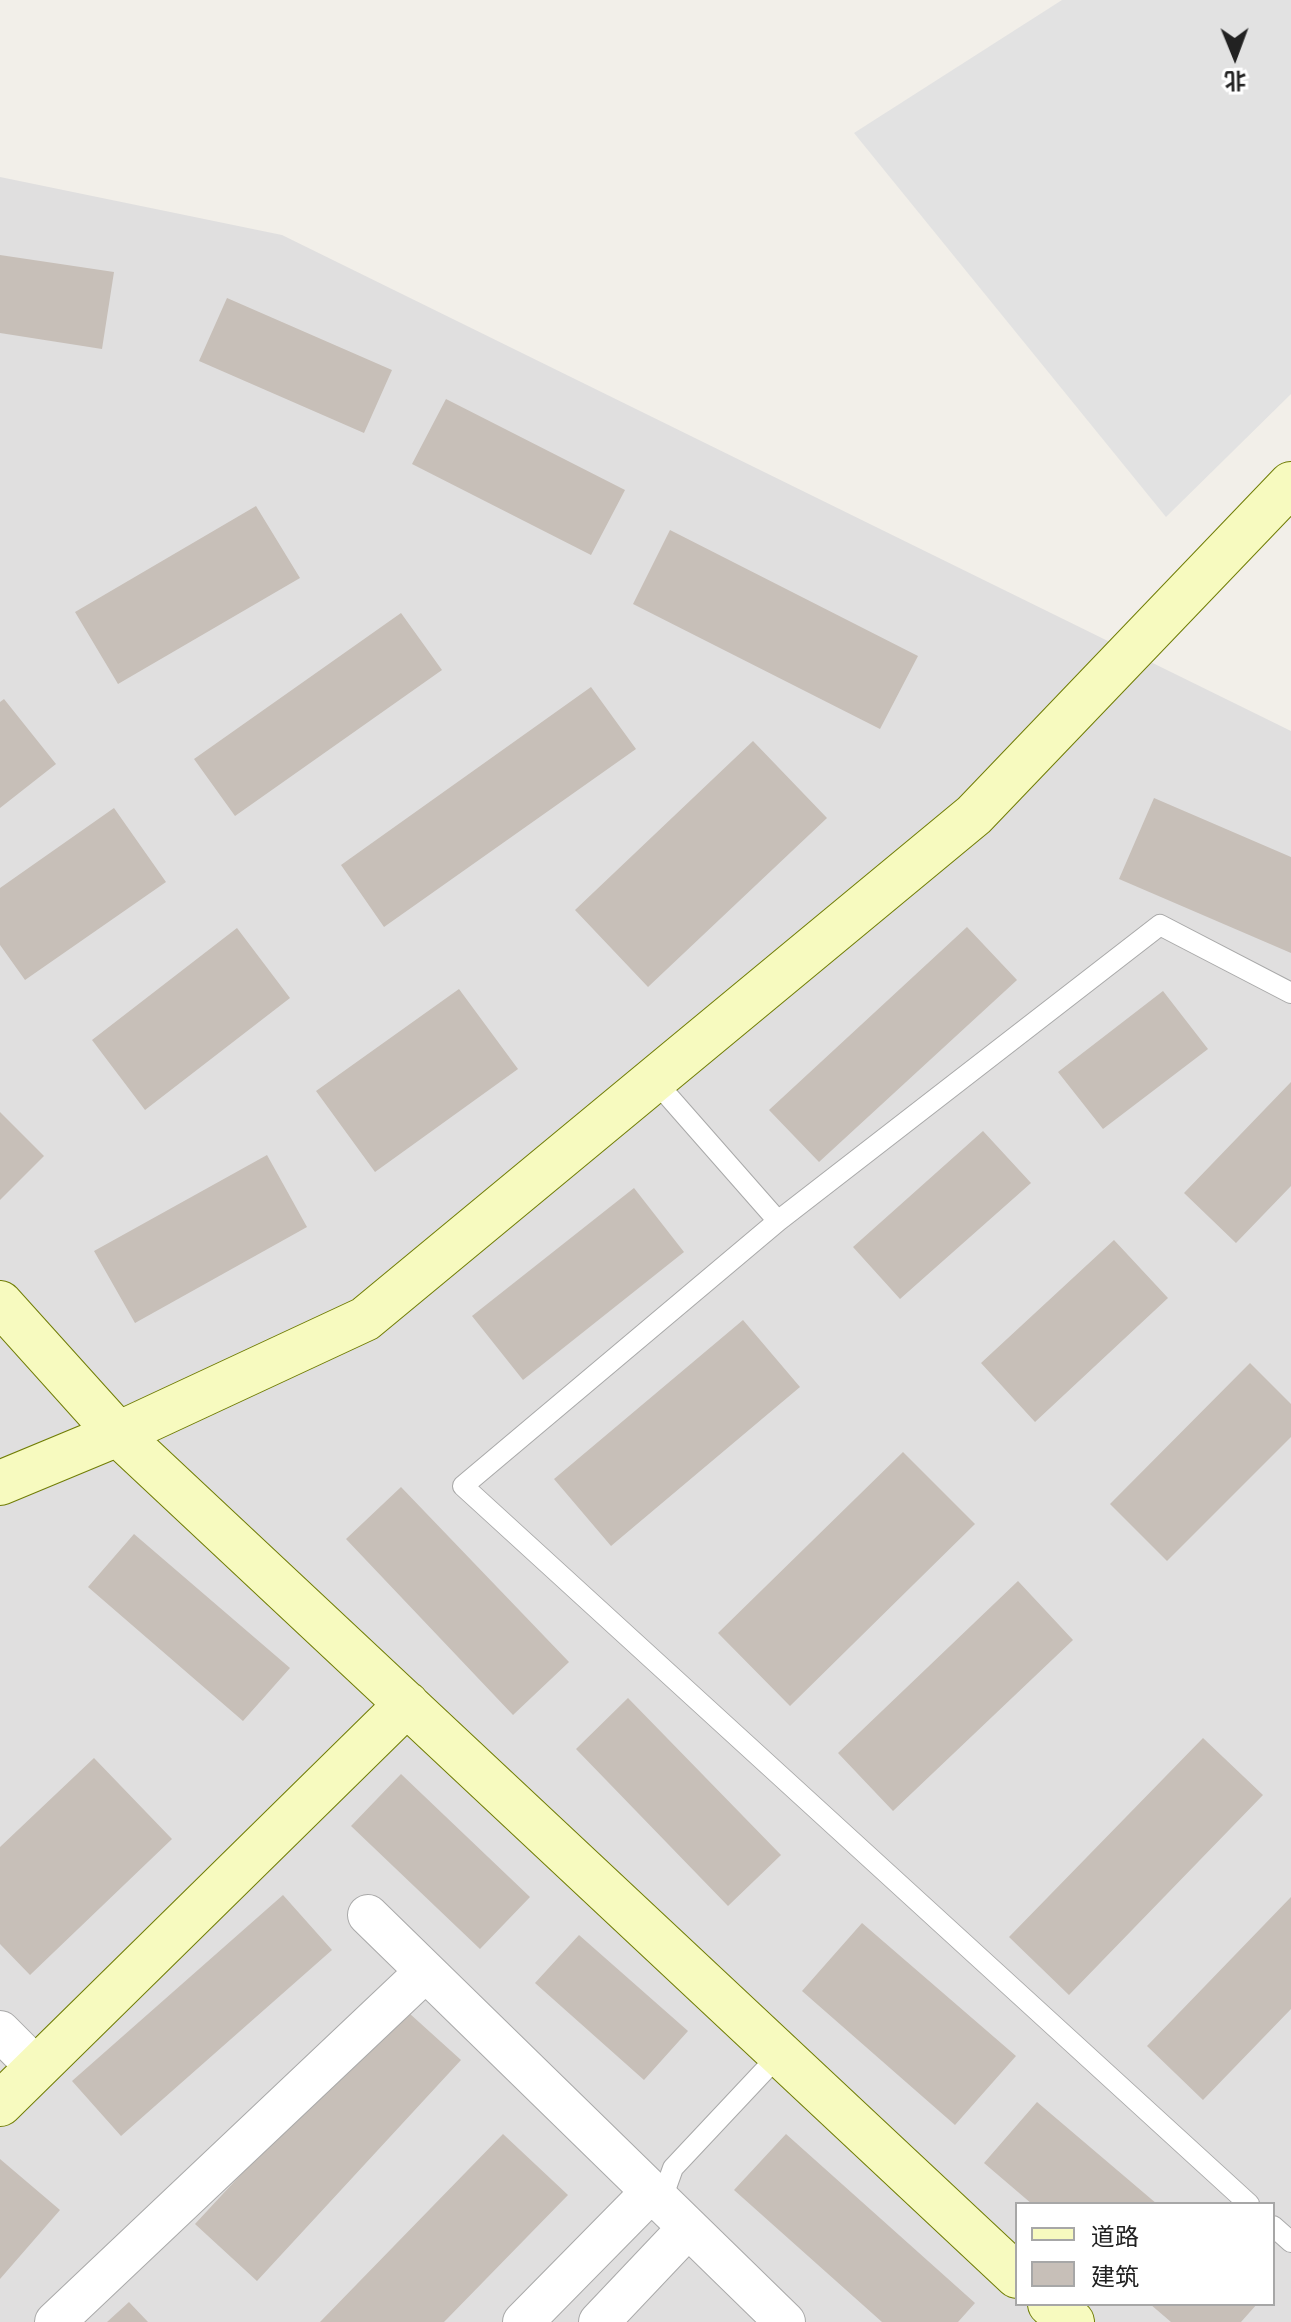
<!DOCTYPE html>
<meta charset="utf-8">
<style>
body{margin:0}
#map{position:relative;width:1291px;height:2322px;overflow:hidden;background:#f2efe9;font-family:Roboto,"Noto Sans SC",sans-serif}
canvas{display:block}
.legend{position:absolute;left:1015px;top:2202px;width:260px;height:104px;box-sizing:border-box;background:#fff;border:2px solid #a7a7a7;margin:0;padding:10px 14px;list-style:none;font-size:24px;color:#222}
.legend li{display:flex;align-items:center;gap:16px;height:40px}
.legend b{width:40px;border:2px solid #a7a7a7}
.north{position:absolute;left:1195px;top:16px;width:80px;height:80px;-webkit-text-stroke:6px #fff;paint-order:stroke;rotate:179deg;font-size:22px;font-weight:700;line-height:32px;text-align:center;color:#222}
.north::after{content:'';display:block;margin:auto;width:28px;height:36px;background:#222;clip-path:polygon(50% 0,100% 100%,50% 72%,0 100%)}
</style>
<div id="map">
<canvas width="1291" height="2322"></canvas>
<ul class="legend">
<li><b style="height:10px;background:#f7fabf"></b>道路</li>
<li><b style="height:22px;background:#c7bfb8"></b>建筑</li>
</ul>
<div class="north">北</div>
</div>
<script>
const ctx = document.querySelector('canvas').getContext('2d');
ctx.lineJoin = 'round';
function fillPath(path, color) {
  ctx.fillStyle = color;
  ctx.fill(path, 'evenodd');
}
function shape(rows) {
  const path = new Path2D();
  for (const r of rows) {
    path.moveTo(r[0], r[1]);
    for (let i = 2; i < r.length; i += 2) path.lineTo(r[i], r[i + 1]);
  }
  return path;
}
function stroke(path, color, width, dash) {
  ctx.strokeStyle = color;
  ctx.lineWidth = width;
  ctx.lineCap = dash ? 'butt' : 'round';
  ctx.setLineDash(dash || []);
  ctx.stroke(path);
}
const residential = shape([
 [0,177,282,235,1291,731,1291,2322,0,2322],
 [1017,2204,1273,2204,1273,2304,1017,2304]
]);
const parking = shape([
 [1062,0,1291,0,1291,394,1166,517,854,133]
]);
const building = shape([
 [0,255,114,272,102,349,0,333],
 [227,298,392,370,364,433,199,361],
 [446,399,625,490,591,555,412,464],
 [256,506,300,578,118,684,75,612],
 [670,530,918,656,880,729,633,604],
 [401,613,442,670,235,816,194,759],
 [591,687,636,749,384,927,341,865],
 [4,699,56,764,0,808,0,702],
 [753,741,827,818,648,987,575,910],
 [1154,798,1291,857,1291,953,1119,879],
 [114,808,166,882,25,980,0,945,0,888],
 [967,927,1017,980,819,1162,769,1110],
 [237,928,290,998,145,1110,92,1040],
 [459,989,518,1069,375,1172,316,1091],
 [1163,991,1208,1049,1103,1129,1058,1072],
 [1291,1082,1291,1186,1236,1243,1184,1193],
 [0,1112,44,1156,0,1200],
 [983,1131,1031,1183,900,1299,853,1247],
 [267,1155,307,1227,135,1323,94,1251],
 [634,1188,684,1252,523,1380,472,1316],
 [1114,1240,1168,1298,1035,1422,981,1363],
 [743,1320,800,1387,611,1546,554,1479],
 [1250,1363,1291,1404,1291,1437,1167,1561,1110,1504],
 [903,1452,975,1524,790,1706,718,1633],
 [401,1487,569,1662,513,1715,346,1539],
 [134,1534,290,1668,243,1721,88,1587],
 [1018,1581,1073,1640,893,1811,838,1753],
 [628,1698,781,1855,728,1906,576,1749],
 [1203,1738,1263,1795,1069,1995,1009,1937],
 [94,1758,172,1839,30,1975,0,1944,0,1847],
 [401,1774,530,1897,480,1949,351,1826],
 [283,1895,332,1950,121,2136,72,2081],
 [1291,1897,1291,2009,1203,2100,1147,2046],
 [862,1923,1016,2056,955,2125,802,1991],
 [579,1935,688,2031,644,2080,535,1983],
 [399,2004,461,2060,257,2281,195,2224],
 [1037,2102,1157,2204,1032,2204,984,2163],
 [503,2134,568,2195,444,2322,320,2322],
 [786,2134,975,2303,958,2322,882,2322,734,2190],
 [0,2159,60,2210,0,2279],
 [129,2302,148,2322,107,2322],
 [1150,2304,1257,2304,1241,2322,1171,2322]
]);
const lane = shape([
 [655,1081,778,1221],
 [660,2199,663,2196,673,2168,780,2054],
 [1249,2204,463,1486,778,1221,1160,925,1291,993],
 [1273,2226,1291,2242]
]);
const street = shape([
 [368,1915,785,2322],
 [0,2031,37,2068],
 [55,2322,425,1972],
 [523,2322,652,2191],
 [599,2322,688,2228]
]);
const secondary = shape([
 [0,1303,118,1434,1017,2276],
 [0,1483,118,1434,365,1319,974,815,1291,484],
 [0,2104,407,1704],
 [1050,2304,1072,2322]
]);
fillPath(residential, '#e0dfdf');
fillPath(parking, '#e2e2e2');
fillPath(building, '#c7bfb8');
stroke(lane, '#a9a9a9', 22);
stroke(street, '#a9a9a9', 42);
stroke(secondary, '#707d05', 46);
stroke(lane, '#fff', 20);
stroke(street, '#fff', 40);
stroke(secondary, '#f7fabf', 44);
</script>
